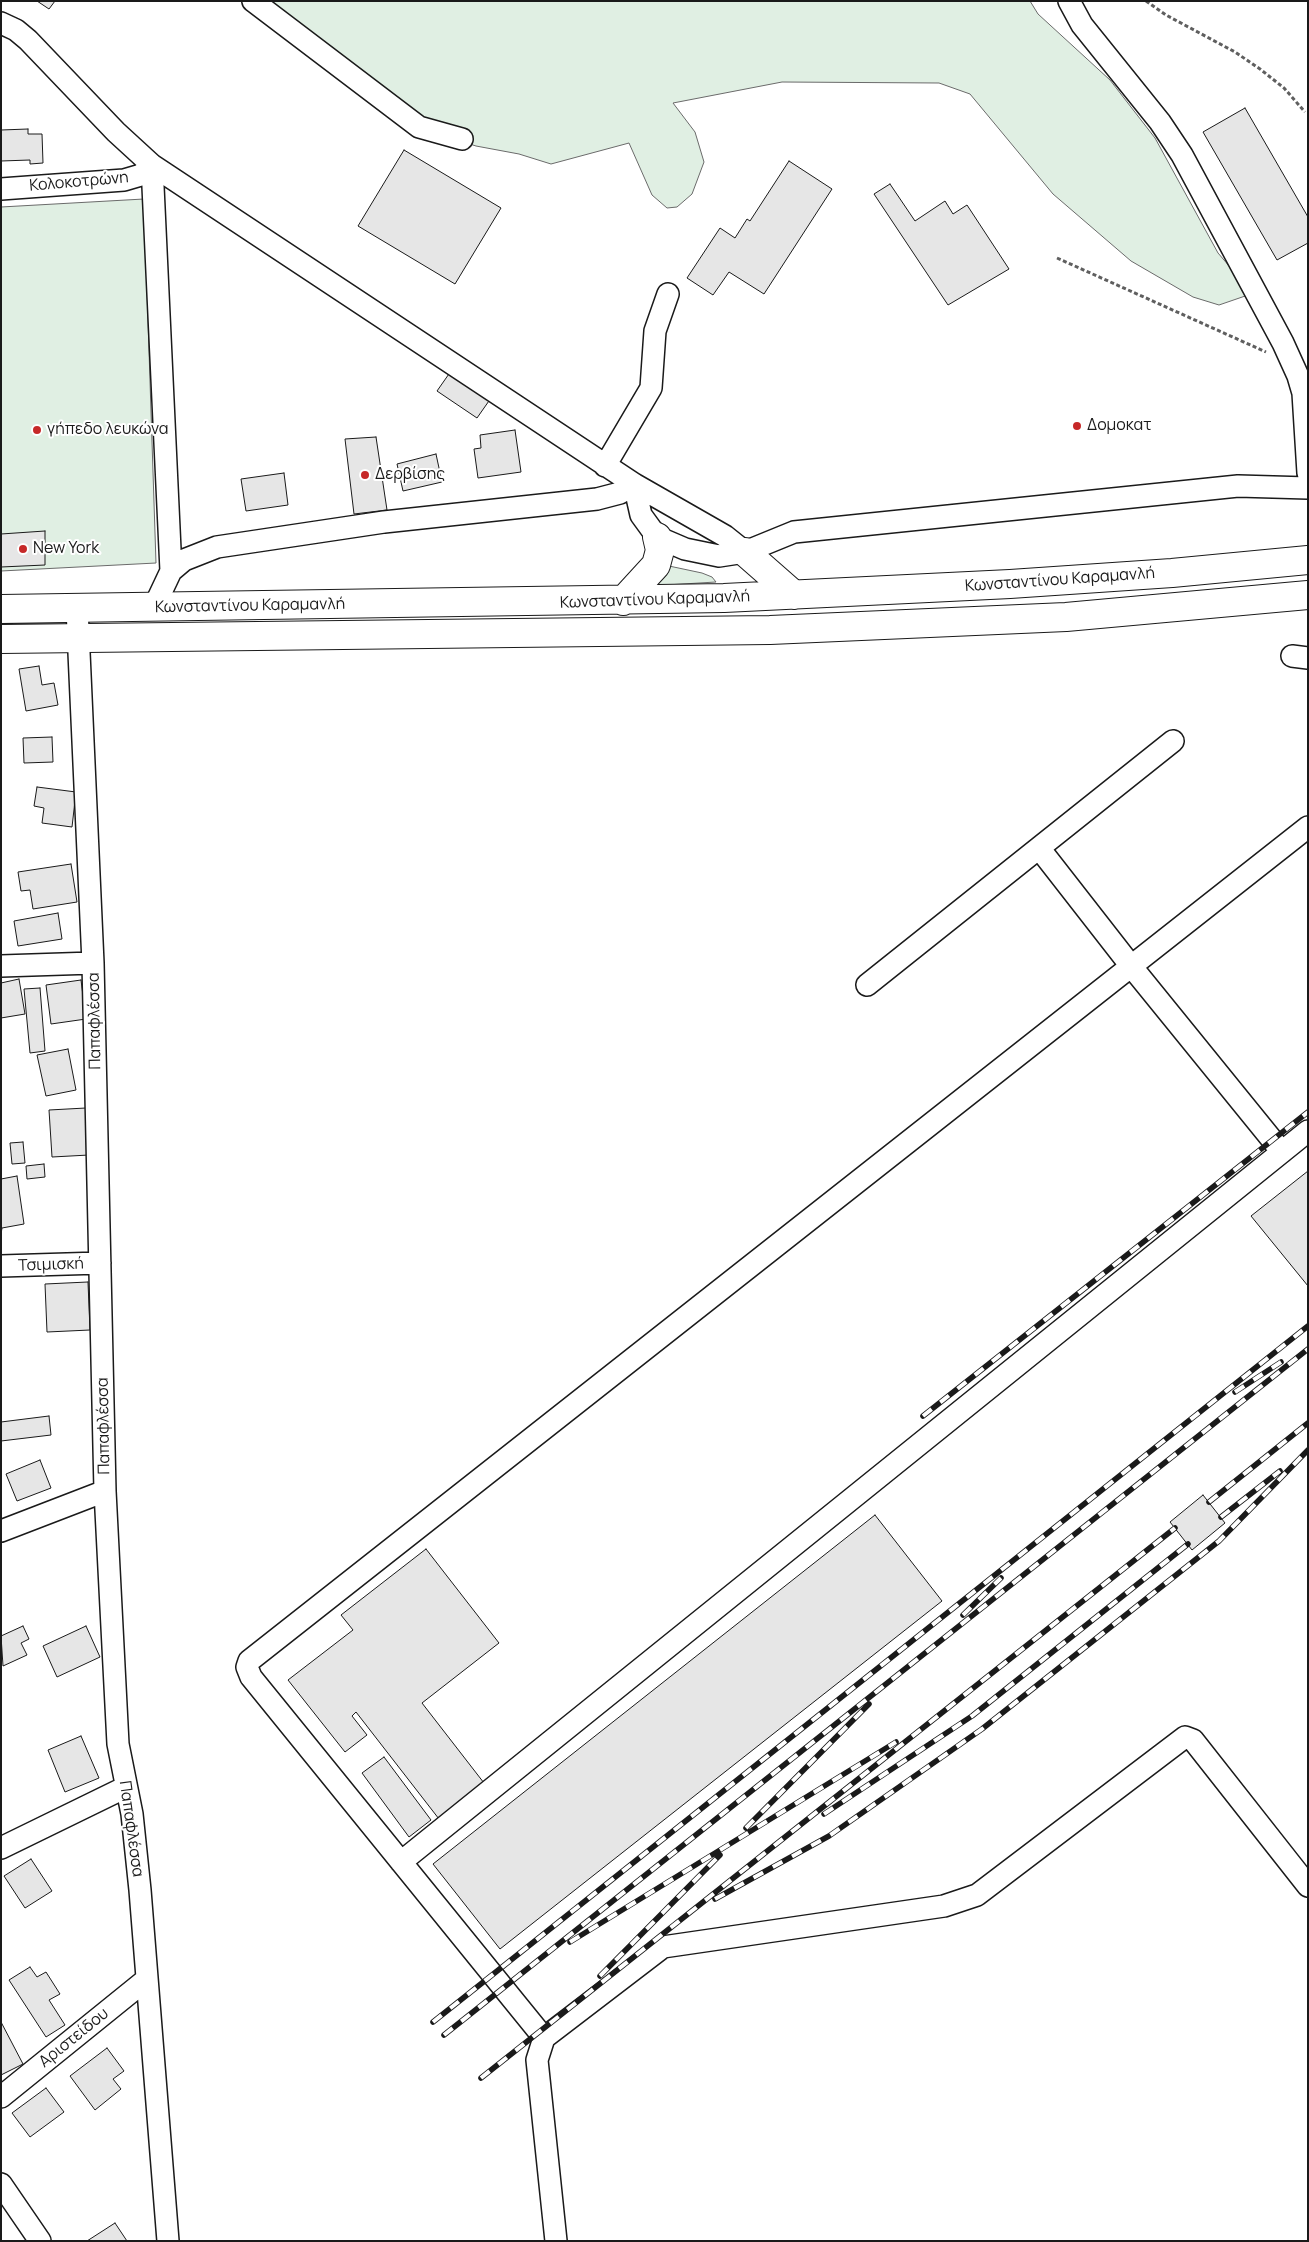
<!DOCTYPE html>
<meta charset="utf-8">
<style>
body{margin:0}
#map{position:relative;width:1309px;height:2242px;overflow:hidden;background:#fff;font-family:Manrope,sans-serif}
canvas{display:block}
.frame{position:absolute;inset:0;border:2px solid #1a1a1a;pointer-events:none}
</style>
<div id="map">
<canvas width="1309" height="2242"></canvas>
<div class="frame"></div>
</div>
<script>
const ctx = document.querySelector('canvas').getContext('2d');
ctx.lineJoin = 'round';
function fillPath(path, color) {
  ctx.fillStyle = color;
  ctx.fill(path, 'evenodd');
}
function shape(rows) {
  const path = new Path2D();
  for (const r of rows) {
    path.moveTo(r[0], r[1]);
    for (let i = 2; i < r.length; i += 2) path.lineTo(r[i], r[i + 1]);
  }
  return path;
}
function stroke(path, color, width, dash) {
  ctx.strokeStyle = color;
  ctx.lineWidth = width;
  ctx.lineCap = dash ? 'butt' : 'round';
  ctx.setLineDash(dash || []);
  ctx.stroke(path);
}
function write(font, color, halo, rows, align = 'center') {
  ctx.font = font + ' Manrope,sans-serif';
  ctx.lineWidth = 4;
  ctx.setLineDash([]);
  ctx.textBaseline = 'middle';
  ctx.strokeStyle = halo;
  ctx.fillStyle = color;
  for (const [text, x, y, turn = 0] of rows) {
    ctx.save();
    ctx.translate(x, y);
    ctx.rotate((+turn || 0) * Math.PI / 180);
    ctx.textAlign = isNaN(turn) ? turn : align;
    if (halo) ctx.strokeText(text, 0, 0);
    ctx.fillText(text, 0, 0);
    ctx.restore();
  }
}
const green = shape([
 [259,1,1030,1,1038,14,1110,80,1155,138,1218,253,1230,267,1239,272,1251,294,1219,305,1193,297,1131,261,1053,194,970,94,939,83,782,82,673,103,695,132,704,162,692,194,677,207,667,208,652,195,629,143,551,164,519,154,476,146,432,132,259,1],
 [144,199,156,563,1,571,1,207,144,199],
 [669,566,702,573,712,577,716,582,649,586,669,566]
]);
const building = shape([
 [37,1,55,1,49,9,37,1],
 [1245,108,1308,217,1308,243,1277,260,1203,132,1245,108],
 [28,129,28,134,42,134,43,163,30,164,30,160,1,161,1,130,28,129],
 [404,150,501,208,455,284,358,226,404,150],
 [789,161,832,189,764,294,729,272,713,295,687,278,720,228,735,238,747,219,750,221,789,161],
 [890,184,915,221,945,201,953,214,967,205,1009,269,948,305,874,194,890,184],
 [451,371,491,398,477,418,437,391,451,371],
 [515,430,521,472,478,478,474,449,481,448,480,435,515,430],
 [376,437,387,510,354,514,345,439,376,437],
 [436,454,442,482,403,491,397,464,436,454],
 [284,473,288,505,246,511,241,479,284,473],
 [45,531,45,565,1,567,1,534,45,531],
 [39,666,42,685,54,683,58,705,26,711,19,669,39,666],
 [52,737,53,762,24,763,23,738,52,737],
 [37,787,76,792,72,827,42,823,44,808,34,806,37,787],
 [71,864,77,902,33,909,30,890,21,891,18,872,71,864],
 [58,913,62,939,18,946,14,921,58,913],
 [19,979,25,1014,1,1018,1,983,19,979],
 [81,980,86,1019,51,1024,46,985,81,980],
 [40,988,45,1051,30,1053,24,989,40,988],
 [68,1049,76,1090,46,1096,37,1055,68,1049],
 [86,1108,89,1155,52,1157,49,1110,86,1108],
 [23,1142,25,1163,12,1164,10,1143,23,1142],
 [44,1164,45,1177,27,1179,26,1166,44,1164],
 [1308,1171,1308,1286,1251,1216,1308,1171],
 [17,1176,24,1224,2,1228,1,1234,1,1179,17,1176],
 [88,1282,90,1330,47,1332,45,1284,88,1282],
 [49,1416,51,1435,1,1441,1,1422,49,1416],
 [40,1460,51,1488,17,1501,6,1474,40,1460],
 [1203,1495,1225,1523,1192,1550,1170,1522,1203,1495],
 [875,1515,942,1601,500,1949,433,1864,875,1515],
 [426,1549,499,1643,422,1703,484,1783,439,1819,356,1712,352,1716,367,1735,345,1752,288,1680,353,1630,341,1615,426,1549],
 [23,1626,29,1639,21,1643,27,1655,3,1666,1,1636,23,1626],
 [86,1626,100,1657,57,1677,43,1646,86,1626],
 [81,1736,99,1778,65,1792,48,1750,81,1736],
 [384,1757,431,1820,409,1837,362,1773,384,1757],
 [31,1859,52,1891,25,1908,4,1876,31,1859],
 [30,1967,37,1977,46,1972,60,1994,49,2000,65,2025,46,2037,9,1980,30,1967],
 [1,2022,23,2064,1,2075,1,2022],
 [107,2048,124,2071,113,2079,121,2089,95,2110,70,2076,107,2048],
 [46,2088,64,2112,30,2137,12,2113,46,2088],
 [115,2223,127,2241,87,2241,115,2223]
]);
const path = shape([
 [1146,1,1166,15,1235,52,1260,69,1284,88,1305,112],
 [1057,258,1266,352]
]);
const minor = shape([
 [253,1,419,127,462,139],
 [1069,1,1082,25,1160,122,1182,155,1283,343,1298,376,1303,393,1308,473],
 [1,23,16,30,28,40,116,132,152,165,634,484,725,536,745,552],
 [152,165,171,571,154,607],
 [1,189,124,180,141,175,152,165],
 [605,466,651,388,655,331,668,294],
 [634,484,641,515,657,537,685,549,719,556,745,552,794,532,1238,486,1308,488],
 [171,571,184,560,217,547,384,522,597,499,620,493,634,484],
 [77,608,93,963,105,1491,118,1744,132,1814,140,1890,168,2241],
 [1292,656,1308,658],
 [1039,848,1131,966,1282,1152],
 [1,966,93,963],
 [867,985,1173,741],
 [1,1266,100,1263],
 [1,1531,105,1491],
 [1,1848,126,1787],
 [401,1862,1308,1131],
 [544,2038,663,1947,944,1906,977,1895,1185,1737,1193,1740,1308,1886],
 [1,2097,147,1979],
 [1,2184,40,2241],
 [556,2241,537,2060,544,2038,251,1677,247,1667,249,1661,1308,827]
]);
const major = shape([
 [745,552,794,595],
 [623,601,656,565,660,550,657,537],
 [1,609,724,598,1010,584,1172,573,1308,560],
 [1,639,770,630,1066,617,1308,595]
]);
const rail = shape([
 [1235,1392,1281,1362],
 [923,1416,1308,1112],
 [1209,1502,1308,1423],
 [1221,1517,1280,1471],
 [963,1615,1001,1578],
 [824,1814,972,1716,1188,1544],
 [746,1828,869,1704],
 [715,1899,829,1836,982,1729,1219,1541,1308,1450],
 [570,1942,896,1742],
 [600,1976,720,1855],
 [433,2022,1308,1326],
 [444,2035,1308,1349],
 [481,2078,1175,1528]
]);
const markers = [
 [1077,426,5,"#c62828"],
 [37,430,5,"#c62828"],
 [365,475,5,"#c62828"],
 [23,549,5,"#c62828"]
];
const streetNames = [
 ["Κολοκοτρώνη",79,182,-5],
 ["Κωνσταντίνου Καραμανλή",1060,580,-4],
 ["Κωνσταντίνου Καραμανλή",655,600,-2],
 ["Κωνσταντίνου Καραμανλή",250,606,-1],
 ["Παπαφλέσσα",95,1021,-91],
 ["Τσιμισκή",51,1265,-2],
 ["Παπαφλέσσα",104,1426,-91],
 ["Παπαφλέσσα",131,1829,82],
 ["Αριστείδου",74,2038,-39]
];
const poiNames = [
 ["Δομοκατ",1087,426],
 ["γήπεδο λευκώνα",47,430],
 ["Δερβίσης",375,475],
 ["New York",33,549]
];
fillPath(green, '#e0efe3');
stroke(green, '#6a6a6a', 1);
fillPath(building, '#e6e6e6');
stroke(building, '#1a1a1a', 1);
stroke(minor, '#1a1a1a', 24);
stroke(major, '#1a1a1a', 30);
stroke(path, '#5f5f5f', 3, [4, 2.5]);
stroke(minor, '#fff', 21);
stroke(major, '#fff', 28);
stroke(rail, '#1a1a1a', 5.5);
stroke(rail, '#fff', 4, [11]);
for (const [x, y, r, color] of markers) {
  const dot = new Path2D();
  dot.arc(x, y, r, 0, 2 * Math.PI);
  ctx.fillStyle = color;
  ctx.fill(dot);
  stroke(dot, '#fff', 2);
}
write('16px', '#1a1a1a', '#fff', streetNames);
write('16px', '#1a1a1a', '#fff', poiNames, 'left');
</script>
